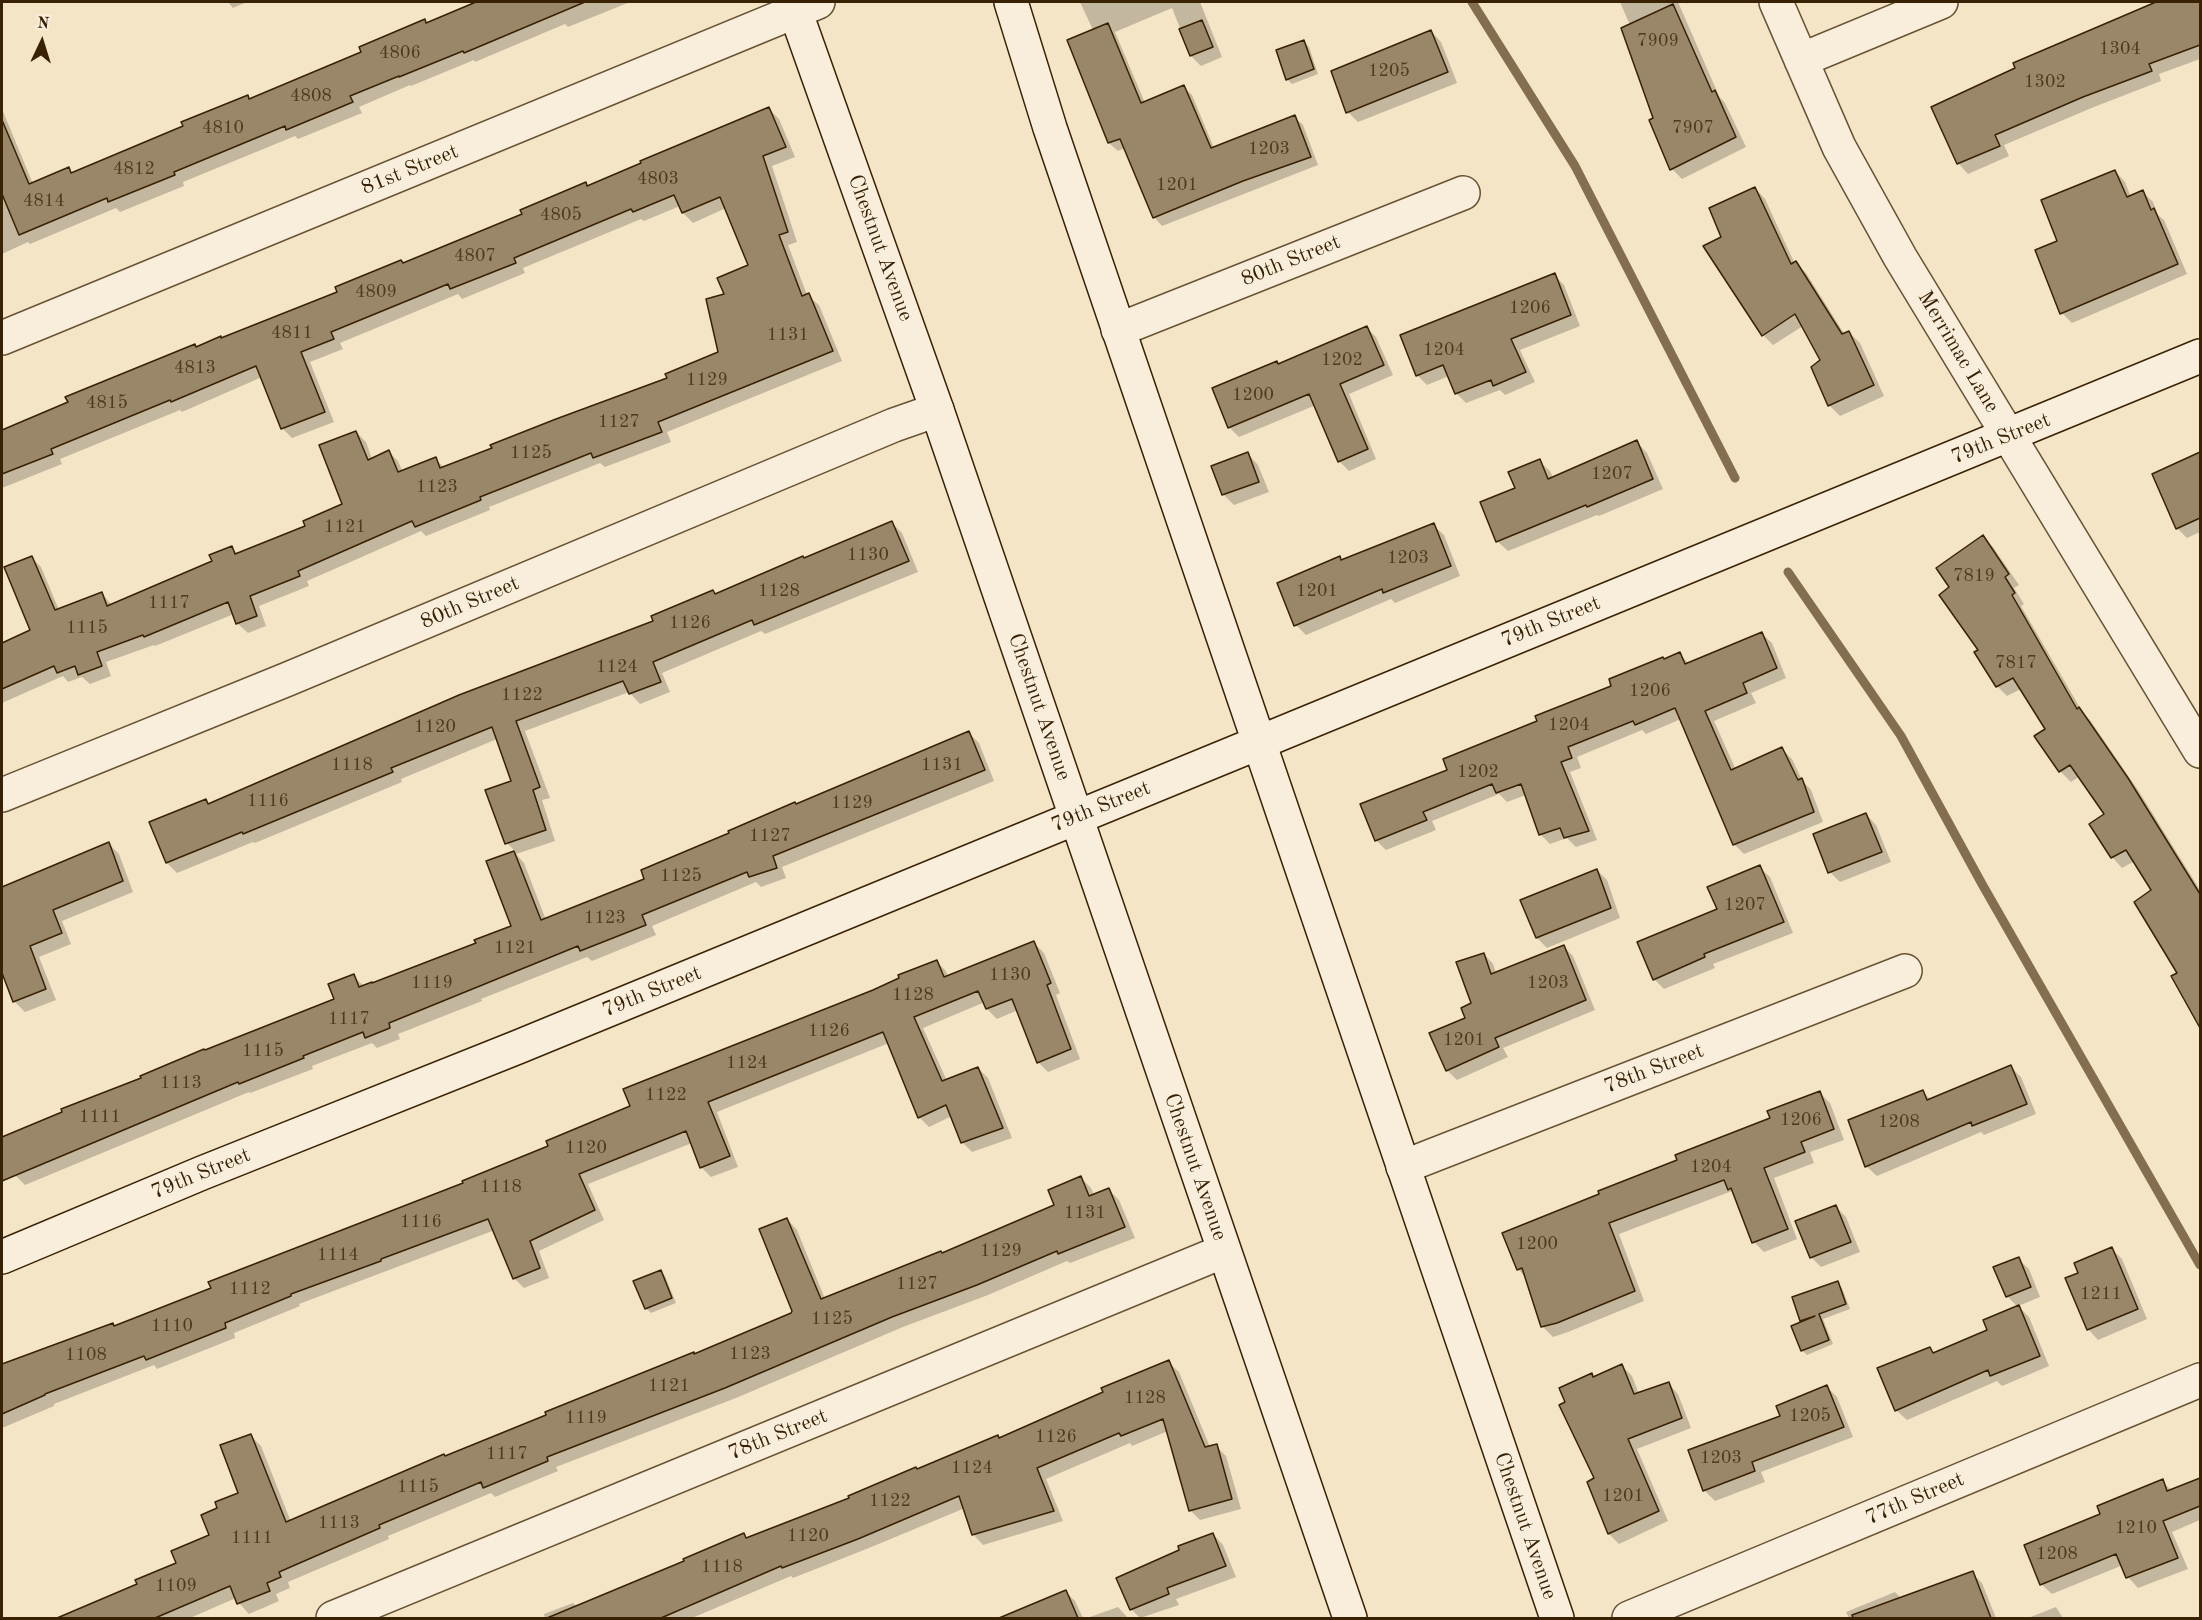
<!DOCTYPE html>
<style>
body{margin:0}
#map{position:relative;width:2202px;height:1620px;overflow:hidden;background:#f4e5c7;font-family:"Old Standard TT",serif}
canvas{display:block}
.frame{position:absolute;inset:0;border:3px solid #392103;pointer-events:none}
.north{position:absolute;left:12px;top:12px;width:60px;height:60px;-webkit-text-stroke:4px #f8eedb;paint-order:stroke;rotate:4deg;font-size:16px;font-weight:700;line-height:24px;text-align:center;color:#392103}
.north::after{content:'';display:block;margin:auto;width:21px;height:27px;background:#392103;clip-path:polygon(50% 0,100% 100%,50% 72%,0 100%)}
</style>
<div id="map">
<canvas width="2202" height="1620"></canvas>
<div class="frame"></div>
<div class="north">N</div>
</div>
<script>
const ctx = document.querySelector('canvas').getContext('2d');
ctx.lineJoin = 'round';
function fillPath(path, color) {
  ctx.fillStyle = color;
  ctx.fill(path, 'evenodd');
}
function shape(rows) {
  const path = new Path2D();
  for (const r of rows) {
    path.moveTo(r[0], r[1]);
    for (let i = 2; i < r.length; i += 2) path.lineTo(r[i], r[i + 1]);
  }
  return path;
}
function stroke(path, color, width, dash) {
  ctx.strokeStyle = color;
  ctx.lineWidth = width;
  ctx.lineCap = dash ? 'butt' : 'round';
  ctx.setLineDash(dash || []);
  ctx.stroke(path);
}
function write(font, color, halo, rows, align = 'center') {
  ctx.font = font + ' "Old Standard TT",serif';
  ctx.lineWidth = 6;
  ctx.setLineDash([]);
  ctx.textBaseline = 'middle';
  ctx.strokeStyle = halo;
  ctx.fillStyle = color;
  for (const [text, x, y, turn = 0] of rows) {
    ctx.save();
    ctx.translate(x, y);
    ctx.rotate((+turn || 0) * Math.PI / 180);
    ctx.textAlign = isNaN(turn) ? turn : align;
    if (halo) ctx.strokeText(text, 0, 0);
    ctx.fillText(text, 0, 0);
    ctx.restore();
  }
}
const shadow = shape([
 [228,2,247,2,233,8],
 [480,2,630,2,568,27,565,24,475,62,474,60,411,86,410,85,359,107,362,113,298,139,295,136,183,182,184,186,120,212,116,208,30,244,28,242,2,254,2,109,33,184,68,169,73,173,185,127,247,97,251,100,363,53,424,21,428,24],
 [1080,2,1202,2,1200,2,1222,57,1201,66,1191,56,1172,8,1115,32,1145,103,1183,87,1192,95,1214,148,1294,117,1303,125,1318,165,1162,226,1154,217,1125,148,1118,151,1109,143,1069,41,1093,30],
 [1620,2,1678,2,1719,96,1725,103,1746,147,1682,179,1672,169,1655,119,1630,25],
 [2157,2,2200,2,2200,59,2159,74,2161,81,2094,107,2004,145,2009,156,1968,174,1958,163,2017,69,2015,64],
 [1431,31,1441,42,1457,83,1358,122,1348,112],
 [1304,42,1309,47,1318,74,1292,84,1287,79],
 [769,109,779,119,795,157,772,166,797,242,788,245,807,295,819,305,842,361,667,432,671,442,605,467,600,463,489,507,490,510,426,536,421,531,307,581,309,586,259,606,266,626,248,633,237,623,234,614,155,646,154,645,106,662,111,676,90,684,82,677,68,682,63,676,2,703,2,652,38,638,31,557,41,567,59,610,101,593,112,605,213,562,232,548,238,554,307,527,344,505,356,432,366,442,372,459,388,451,398,461,403,472,435,459,445,468,669,379,719,353,726,296,750,266,726,208,693,223,683,213,680,206,644,221,641,219,523,268,525,273,462,299,458,294,340,343,343,349,310,362,334,422,292,438,282,428,262,377,182,412,180,410,60,459,62,464,2,488,2,431,196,348,222,340,339,293,524,214,585,184,588,187],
 [2115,171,2125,182,2131,197,2143,192,2153,202,2158,215,2164,220,2187,274,2072,323,2062,313,2059,242],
 [1755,188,1765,199,1794,262,1806,273,1845,335,1849,332,1860,343,1884,396,1840,416,1829,405,1813,367,1822,361,1803,326,1773,345,1763,335,1723,238],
 [1554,275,1564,285,1580,326,1520,350,1535,382,1505,395,1500,390,1466,403,1456,393,1449,376,1427,385,1417,375],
 [1367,328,1376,337,1393,375,1349,394,1376,459,1349,471,1339,461,1316,405,1239,437,1230,428,1214,389,1279,365],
 [1637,442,1647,453,1663,489,1599,516,1597,515,1508,551,1497,541,1517,489,1539,461,1550,471,1553,478],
 [1248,454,1258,465,1269,492,1234,505,1224,495,1213,467],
 [2200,454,2200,532,2187,538,2177,528],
 [892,523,902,533,918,572,765,634,761,631,662,673,670,692,640,704,629,692,525,731,550,798,542,800,555,841,516,854,524,863,546,920,646,879,797,806,969,733,979,743,994,781,782,867,786,878,761,887,756,882,652,926,656,935,592,961,587,957,481,999,482,1001,398,1034,400,1039,377,1048,372,1043,312,1066,313,1069,250,1093,249,1092,25,1185,15,1175,336,1000,353,976,364,986,478,944,513,927,488,862,516,852,507,843,513,782,497,739,401,779,402,782,255,843,253,842,177,873,167,863,206,801,210,805,655,622,713,592,716,595],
 [1433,525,1444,535,1460,576,1395,603,1391,599,1306,635,1296,625,1340,558,1343,561],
 [1983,537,1993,547,2019,585,2014,588,2024,604,2021,606,2083,713,2090,720,2138,790,2200,890,2200,1022,2179,974,2153,891,2135,861,2122,868,2112,857,2091,824,2106,814,2080,776,2071,782,2060,771,2036,736,2047,730,2021,689,2007,696,1997,686,1951,588],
 [1762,634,1772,643,1786,678,1751,693,1756,703,1714,721,1736,770,1782,749,1792,759,1802,780,1811,790,1823,822,1744,854,1734,844,1681,719,1646,734,1642,730,1577,757,1581,768,1570,772,1597,840,1576,847,1567,838,1550,844,1540,834,1526,795,1507,802,1499,794,1432,821,1436,830,1386,850,1376,840,1449,770,1539,721,1664,660,1680,654,1689,664],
 [1866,814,1876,825,1891,862,1840,882,1830,872],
 [109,844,119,854,133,892,62,921,71,944,39,957,56,1000,25,1012,14,1001,2,968,2,889],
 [1759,867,1770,877,1793,933,1713,964,1715,968,1664,989,1654,979],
 [1597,870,1607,880,1620,918,1547,948,1537,938,1522,900],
 [1034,943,1044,953,1060,993,1056,995,1080,1059,1048,1072,1038,1062,1018,1010,997,1019,987,1009,985,1002,923,1028,947,1081,978,1068,988,1078,1012,1138,972,1152,962,1142,952,1116,929,1127,919,1117,889,1043,717,1112,738,1167,711,1177,701,1167,692,1143,588,1184,604,1220,539,1251,549,1278,524,1288,514,1278,495,1230,299,1304,300,1306,234,1333,235,1338,157,1369,154,1365,54,1404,54,1406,2,1428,2,1366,28,1355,115,1328,465,1184,549,1147,936,961,946,971,948,977],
 [1563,946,1573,956,1595,1010,1503,1048,1508,1057,1457,1080,1447,1070,1473,1004,1484,954,1493,964,1496,973],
 [2011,1067,2021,1077,2036,1114,1984,1135,1981,1132,1877,1176,1866,1166,1923,1092,1931,1100],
 [1820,1093,1830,1103,1844,1140,1810,1152,1814,1163,1774,1178,1797,1239,1764,1252,1754,1242,1735,1195,1732,1191,1619,1234,1644,1301,1568,1332,1553,1337,1542,1326,1527,1279,1518,1269,1601,1195,1772,1119],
 [1081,1178,1091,1188,1094,1195,1109,1190,1119,1200,1135,1238,1070,1263,1067,1261,988,1295,903,1327,736,1398,556,1467,558,1471,495,1497,491,1493,388,1536,389,1539,288,1582,290,1588,276,1594,279,1601,249,1614,239,1603,236,1598,190,1618,61,1618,139,1585,178,1563,211,1536,219,1509,240,1494,250,1435,261,1446,291,1522,695,1355,794,1312,787,1219,797,1230,825,1299,942,1254,1056,1205],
 [1836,1207,1846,1217,1860,1252,1821,1267,1811,1257],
 [2112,1249,2122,1259,2147,1319,2098,1340,2088,1329,2080,1274],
 [2018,1259,2029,1269,2040,1297,2018,1306,2029,1317,2049,1366,2002,1386,1997,1381,1907,1420,1896,1410,1930,1348,1935,1354,1989,1331,2018,1307,2007,1296],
 [660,1271,665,1276,676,1303,651,1313,646,1308],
 [1837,1283,1842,1288,1850,1309,1823,1319,1833,1344,1807,1355,1802,1350,1803,1322,1794,1298],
 [1168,1362,1179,1372,1210,1447,1216,1446,1226,1456,1241,1509,1200,1520,1190,1510,1168,1431,1132,1446,1130,1443,1046,1479,1063,1521,983,1545,973,1534,965,1508,869,1548,793,1578,791,1576,692,1618,545,1618,544,1614,573,1603,577,1607,686,1562,744,1535,748,1539,1000,1439],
 [1622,1366,1632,1376,1639,1394,1668,1383,1678,1394,1691,1428,1637,1449,1668,1521,1619,1544,1609,1534,1588,1482,1596,1479,1591,1375,1594,1378],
 [1827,1387,1837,1397,1853,1437,1761,1472,1765,1482,1715,1501,1705,1491,1690,1451,1782,1417],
 [2200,1480,2200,1520,2172,1532,2188,1569,2138,1588,2128,1577,2123,1565,2052,1594,2041,1584,2102,1515,2162,1481,2172,1491],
 [1213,1534,1223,1545,1236,1577,1176,1599,1179,1605,1140,1618,1131,1609,1181,1551],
 [1972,1573,1982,1583,1996,1618,1849,1618,1846,1612,1895,1592,1902,1599],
 [1066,1592,1075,1601,1083,1618,1041,1618,1035,1605],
 [1118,1607,1128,1618,1087,1618],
 [2056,1607,2063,1618,2028,1618]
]);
const stream = shape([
 [1472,2,1575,166,1735,478],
 [1788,572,1901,736,1982,884,2200,1265]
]);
const building = shape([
 [476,2,585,2,464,53,463,51,399,77,399,76,350,96,353,102,286,130,285,126,174,172,175,175,108,202,107,198,19,235,2,194,2,120,29,184,69,167,71,173,183,126,181,122,248,95,249,99,361,52,359,47,425,19,426,23,476,2],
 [2156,2,2200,2,2200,45,2149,64,2152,71,2083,97,1995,135,2000,146,1957,164,1931,107,2015,68,2013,63,2156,2],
 [1673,4,1712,92,1715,90,1736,137,1670,170,1649,120,1653,118,1621,28,1673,4],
 [1202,20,1213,47,1190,56,1179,29,1202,20],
 [1108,23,1141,103,1184,85,1211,148,1295,115,1311,157,1243,181,1153,218,1120,139,1108,143,1067,40,1108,23],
 [1431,30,1448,72,1346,113,1331,71,1431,30],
 [1304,40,1314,69,1286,80,1276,50,1304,40],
 [769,107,786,147,763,156,788,232,779,235,802,296,809,293,833,351,658,422,662,432,593,458,591,453,480,497,481,500,415,527,412,521,298,571,300,576,250,596,257,616,236,624,228,602,144,637,143,635,97,652,102,666,78,675,75,666,57,673,54,666,2,689,2,643,30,630,4,567,32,556,55,610,102,592,107,606,212,561,209,555,232,546,235,554,305,526,303,521,342,504,319,445,356,431,368,460,389,450,398,472,436,457,440,468,492,448,490,445,556,419,667,378,665,374,718,352,706,299,724,294,717,278,748,265,720,197,682,213,674,195,633,212,631,209,514,258,516,263,450,289,448,284,331,332,334,339,301,352,325,412,281,429,256,366,171,402,170,400,51,449,53,454,2,474,2,430,68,402,65,397,195,344,196,347,221,336,221,338,337,292,335,287,401,260,403,263,522,214,520,210,586,182,587,186,641,163,640,161,769,107],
 [2115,170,2127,197,2143,190,2151,210,2154,208,2178,264,2060,314,2035,250,2057,241,2041,200,2115,170],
 [1755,187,1791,264,1796,261,1842,334,1849,331,1874,385,1828,406,1811,367,1820,360,1795,314,1762,336,1703,246,1721,237,1709,208,1755,187],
 [1555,273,1571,315,1511,339,1526,372,1493,386,1491,380,1455,394,1443,365,1416,376,1400,335,1555,273],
 [1367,326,1384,365,1340,384,1368,449,1338,462,1309,394,1228,428,1212,388,1277,361,1278,364,1367,326],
 [1637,440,1653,479,1587,507,1586,505,1496,542,1480,502,1515,488,1508,472,1540,459,1548,479,1637,440],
 [1248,452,1259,482,1222,495,1211,466,1248,452],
 [2200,452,2200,518,2176,529,2152,474,2200,452],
 [892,521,909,561,754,625,752,620,653,662,661,682,629,694,623,681,516,721,540,787,533,790,546,830,505,844,485,790,511,781,492,727,391,768,393,772,243,834,242,832,166,863,149,822,206,799,208,804,459,695,653,621,651,616,713,590,715,594,803,556,804,558,892,521],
 [1434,523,1451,566,1383,593,1382,589,1294,626,1277,583,1340,556,1341,560,1434,523],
 [1983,535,2009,574,2005,577,2015,593,2012,595,2077,709,2079,707,2128,778,2200,894,2200,1028,2171,976,2177,973,2134,902,2151,890,2126,850,2111,858,2089,824,2104,814,2070,765,2059,772,2034,736,2045,729,2013,678,1996,687,1974,652,1978,650,1939,595,1949,587,1936,568,1983,535],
 [1762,632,1777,668,1743,683,1747,693,1705,711,1731,770,1782,747,1798,780,1802,778,1814,812,1733,845,1675,708,1635,725,1633,721,1568,747,1572,758,1561,762,1589,831,1564,838,1560,828,1539,835,1521,784,1496,793,1492,784,1423,812,1427,820,1375,841,1360,804,1447,770,1443,759,1537,721,1535,716,1611,686,1609,679,1663,657,1664,659,1680,652,1685,664,1762,632],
 [969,731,985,770,773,856,777,868,749,877,747,872,642,915,646,925,580,951,578,946,389,1023,390,1028,365,1038,363,1032,303,1056,304,1058,239,1084,238,1082,2,1181,2,1137,62,1112,61,1109,141,1078,140,1076,204,1049,205,1050,334,999,328,984,354,974,359,987,372,982,372,983,476,943,474,940,511,926,486,861,514,851,541,920,644,879,641,870,729,833,728,831,795,802,796,804,969,731],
 [1866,813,1882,852,1828,873,1813,834,1866,813],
 [109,842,123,881,53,910,62,933,30,946,46,989,13,1002,2,973,2,887,109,842],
 [1760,865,1784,922,1704,954,1705,957,1653,980,1637,942,1717,909,1707,887,1760,865],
 [1597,869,1611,908,1536,938,1520,900,1597,869],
 [1034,941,1051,983,1047,985,1071,1049,1037,1063,1012,999,986,1009,978,991,914,1017,942,1081,978,1067,1003,1128,961,1143,946,1105,918,1118,883,1032,708,1102,730,1156,700,1168,686,1131,579,1174,595,1210,530,1241,540,1268,513,1279,488,1219,381,1259,381,1261,291,1294,291,1296,225,1323,226,1328,146,1360,144,1356,45,1394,45,1395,2,1414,2,1364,113,1323,114,1326,211,1288,208,1282,463,1183,462,1181,548,1146,546,1141,630,1106,623,1089,873,990,899,978,898,975,937,960,944,977,1034,941],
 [1564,945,1586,1000,1495,1038,1499,1047,1446,1071,1429,1033,1465,1018,1461,1008,1471,1003,1456,962,1484,953,1491,974,1564,945],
 [2011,1065,2027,1104,1972,1126,1971,1122,1865,1167,1848,1120,1923,1090,1927,1100,2011,1065],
 [1820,1091,1834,1129,1801,1142,1805,1152,1764,1168,1788,1229,1752,1243,1731,1188,1728,1190,1724,1180,1609,1223,1635,1291,1557,1323,1541,1327,1522,1268,1517,1270,1502,1233,1599,1194,1598,1191,1677,1160,1675,1155,1770,1118,1767,1111,1820,1091],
 [1081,1176,1089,1196,1109,1188,1125,1227,1058,1254,1057,1251,977,1285,892,1317,725,1388,547,1457,548,1461,483,1488,481,1482,379,1525,380,1528,279,1572,281,1577,267,1583,270,1591,237,1604,230,1586,155,1618,57,1618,137,1584,135,1580,176,1563,171,1551,209,1535,201,1515,217,1508,215,1502,238,1493,220,1445,251,1434,286,1522,444,1454,445,1456,546,1415,545,1412,694,1352,694,1354,791,1313,792,1311,759,1229,787,1218,821,1299,941,1251,942,1253,1054,1205,1048,1190,1081,1176],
 [1836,1205,1851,1242,1810,1258,1795,1221,1836,1205],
 [2112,1247,2138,1309,2087,1330,2065,1278,2078,1273,2074,1263,2112,1247],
 [2019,1257,2031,1287,2006,1297,1993,1267,2019,1257],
 [661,1270,672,1298,645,1309,633,1281,661,1270],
 [1838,1281,1846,1304,1819,1314,1829,1340,1801,1351,1791,1326,1815,1316,1800,1321,1792,1297,1838,1281],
 [2019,1305,2040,1356,1990,1376,1988,1370,1895,1411,1877,1368,1930,1347,1933,1353,1987,1330,1983,1320,2019,1305],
 [1169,1360,1205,1447,1217,1444,1232,1499,1189,1511,1163,1419,1121,1436,1119,1433,1037,1468,1054,1511,972,1535,959,1496,858,1539,782,1568,781,1566,661,1618,547,1618,684,1561,683,1559,744,1533,746,1538,849,1498,848,1496,916,1467,917,1469,998,1435,999,1438,1103,1392,1101,1388,1169,1360],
 [1622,1364,1634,1394,1669,1382,1682,1418,1628,1439,1659,1511,1608,1534,1587,1482,1594,1478,1559,1405,1565,1402,1559,1388,1592,1373,1593,1377,1622,1364],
 [1827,1385,1844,1427,1752,1462,1755,1471,1703,1491,1688,1450,1780,1416,1776,1406,1827,1385],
 [2200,1478,2200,1506,2163,1521,2178,1558,2126,1578,2116,1554,2040,1585,2024,1545,2100,1514,2097,1506,2163,1479,2167,1491,2200,1478],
 [1213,1533,1226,1566,1167,1588,1169,1594,1130,1610,1116,1578,1179,1550,1178,1546,1213,1533],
 [1973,1571,1991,1618,1853,1618,1852,1615,1973,1571],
 [1066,1590,1078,1618,999,1618,1066,1590]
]);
const street = shape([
 [1776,2,1839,147,1900,257,2200,751],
 [1801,60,1941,2],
 [1118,330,1463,193],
 [2,338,818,2],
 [2,795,288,679,894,425,937,410],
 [1403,1167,1905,971],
 [333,1618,1224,1251],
 [1629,1618,2200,1380]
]);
const secondary = shape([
 [792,2,937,410,1350,1618],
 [1011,2,1050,128,1557,1618],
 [2,1257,202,1173,518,1047,2200,356]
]);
const numberNames = [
 ["7909",1658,41],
 ["1304",2120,49],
 ["4806",400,53],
 ["1205",1389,71],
 ["1302",2045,82],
 ["4808",311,96],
 ["4810",223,128],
 ["7907",1693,128],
 ["1203",1269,149],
 ["4812",134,169],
 ["4803",658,179],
 ["1201",1177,185],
 ["4814",44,201],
 ["4805",561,215],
 ["4807",475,256],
 ["4809",376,292],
 ["1206",1530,308],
 ["4811",292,333],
 ["1131",788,335],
 ["1204",1444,350],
 ["1202",1342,360],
 ["4813",195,368],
 ["1129",707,380],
 ["1200",1253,395],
 ["4815",107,403],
 ["1127",619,422],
 ["1125",531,453],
 ["1207",1612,474],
 ["1123",437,487],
 ["1121",345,527],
 ["1130",868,555],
 ["1203",1408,558],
 ["7819",1974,576],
 ["1128",779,591],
 ["1201",1317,591],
 ["1117",169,603],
 ["1126",690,623],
 ["1115",87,628],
 ["7817",2016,663],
 ["1124",617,667],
 ["1206",1650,691],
 ["1122",522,695],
 ["1204",1569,725],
 ["1120",435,727],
 ["1118",352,765],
 ["1131",942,765],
 ["1202",1478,772],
 ["1116",268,801],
 ["1129",852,803],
 ["1127",770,836],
 ["1125",681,876],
 ["1207",1745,905],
 ["1123",605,918],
 ["1121",515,948],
 ["1130",1010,975],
 ["1119",432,983],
 ["1203",1548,983],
 ["1128",913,995],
 ["1117",349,1019],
 ["1126",829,1031],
 ["1201",1464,1040],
 ["1115",263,1051],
 ["1124",747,1063],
 ["1113",181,1083],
 ["1122",666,1095],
 ["1111",100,1117],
 ["1206",1801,1120],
 ["1208",1899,1122],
 ["1120",586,1148],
 ["1204",1711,1167],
 ["1118",501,1187],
 ["1131",1085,1213],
 ["1116",421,1222],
 ["1200",1537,1244],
 ["1129",1001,1251],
 ["1114",338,1255],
 ["1127",917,1284],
 ["1112",250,1289],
 ["1211",2101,1294],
 ["1125",832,1319],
 ["1110",172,1326],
 ["1123",750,1354],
 ["1108",86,1355],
 ["1121",669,1386],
 ["1128",1145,1398],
 ["1205",1810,1416],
 ["1119",586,1418],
 ["1126",1056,1437],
 ["1117",507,1454],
 ["1203",1721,1458],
 ["1124",972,1468],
 ["1115",418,1487],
 ["1201",1623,1496],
 ["1122",890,1501],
 ["1113",339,1523],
 ["1210",2136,1528],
 ["1120",808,1536],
 ["1111",252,1538],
 ["1208",2057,1554],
 ["1118",722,1567],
 ["1109",176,1586]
];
const streetNames = [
 ["81st Street",410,170,-22],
 ["Chestnut Avenue",880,248,70],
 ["80th Street",1291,261,-22],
 ["Merrimac Lane",1958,352,59],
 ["79th Street",2001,439,-22],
 ["80th Street",470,603,-23],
 ["79th Street",1551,622,-22],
 ["Chestnut Avenue",1039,707,71],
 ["79th Street",1101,807,-22],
 ["79th Street",652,992,-22],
 ["78th Street",1654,1069,-21],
 ["Chestnut Avenue",1195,1167,71],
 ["79th Street",201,1174,-22],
 ["78th Street",778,1435,-22],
 ["77th Street",1915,1499,-23],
 ["Chestnut Avenue",1525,1526,71]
];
fillPath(shadow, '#0003');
stroke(stream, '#836e50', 9);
fillPath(building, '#9a8769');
stroke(building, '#392103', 1.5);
stroke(street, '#685234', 36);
stroke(secondary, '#392103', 36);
stroke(street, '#f8eedb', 33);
stroke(secondary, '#f8eedb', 33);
write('18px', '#513a1c', null, numberNames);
write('21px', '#392103', '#f8eedb', streetNames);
</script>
